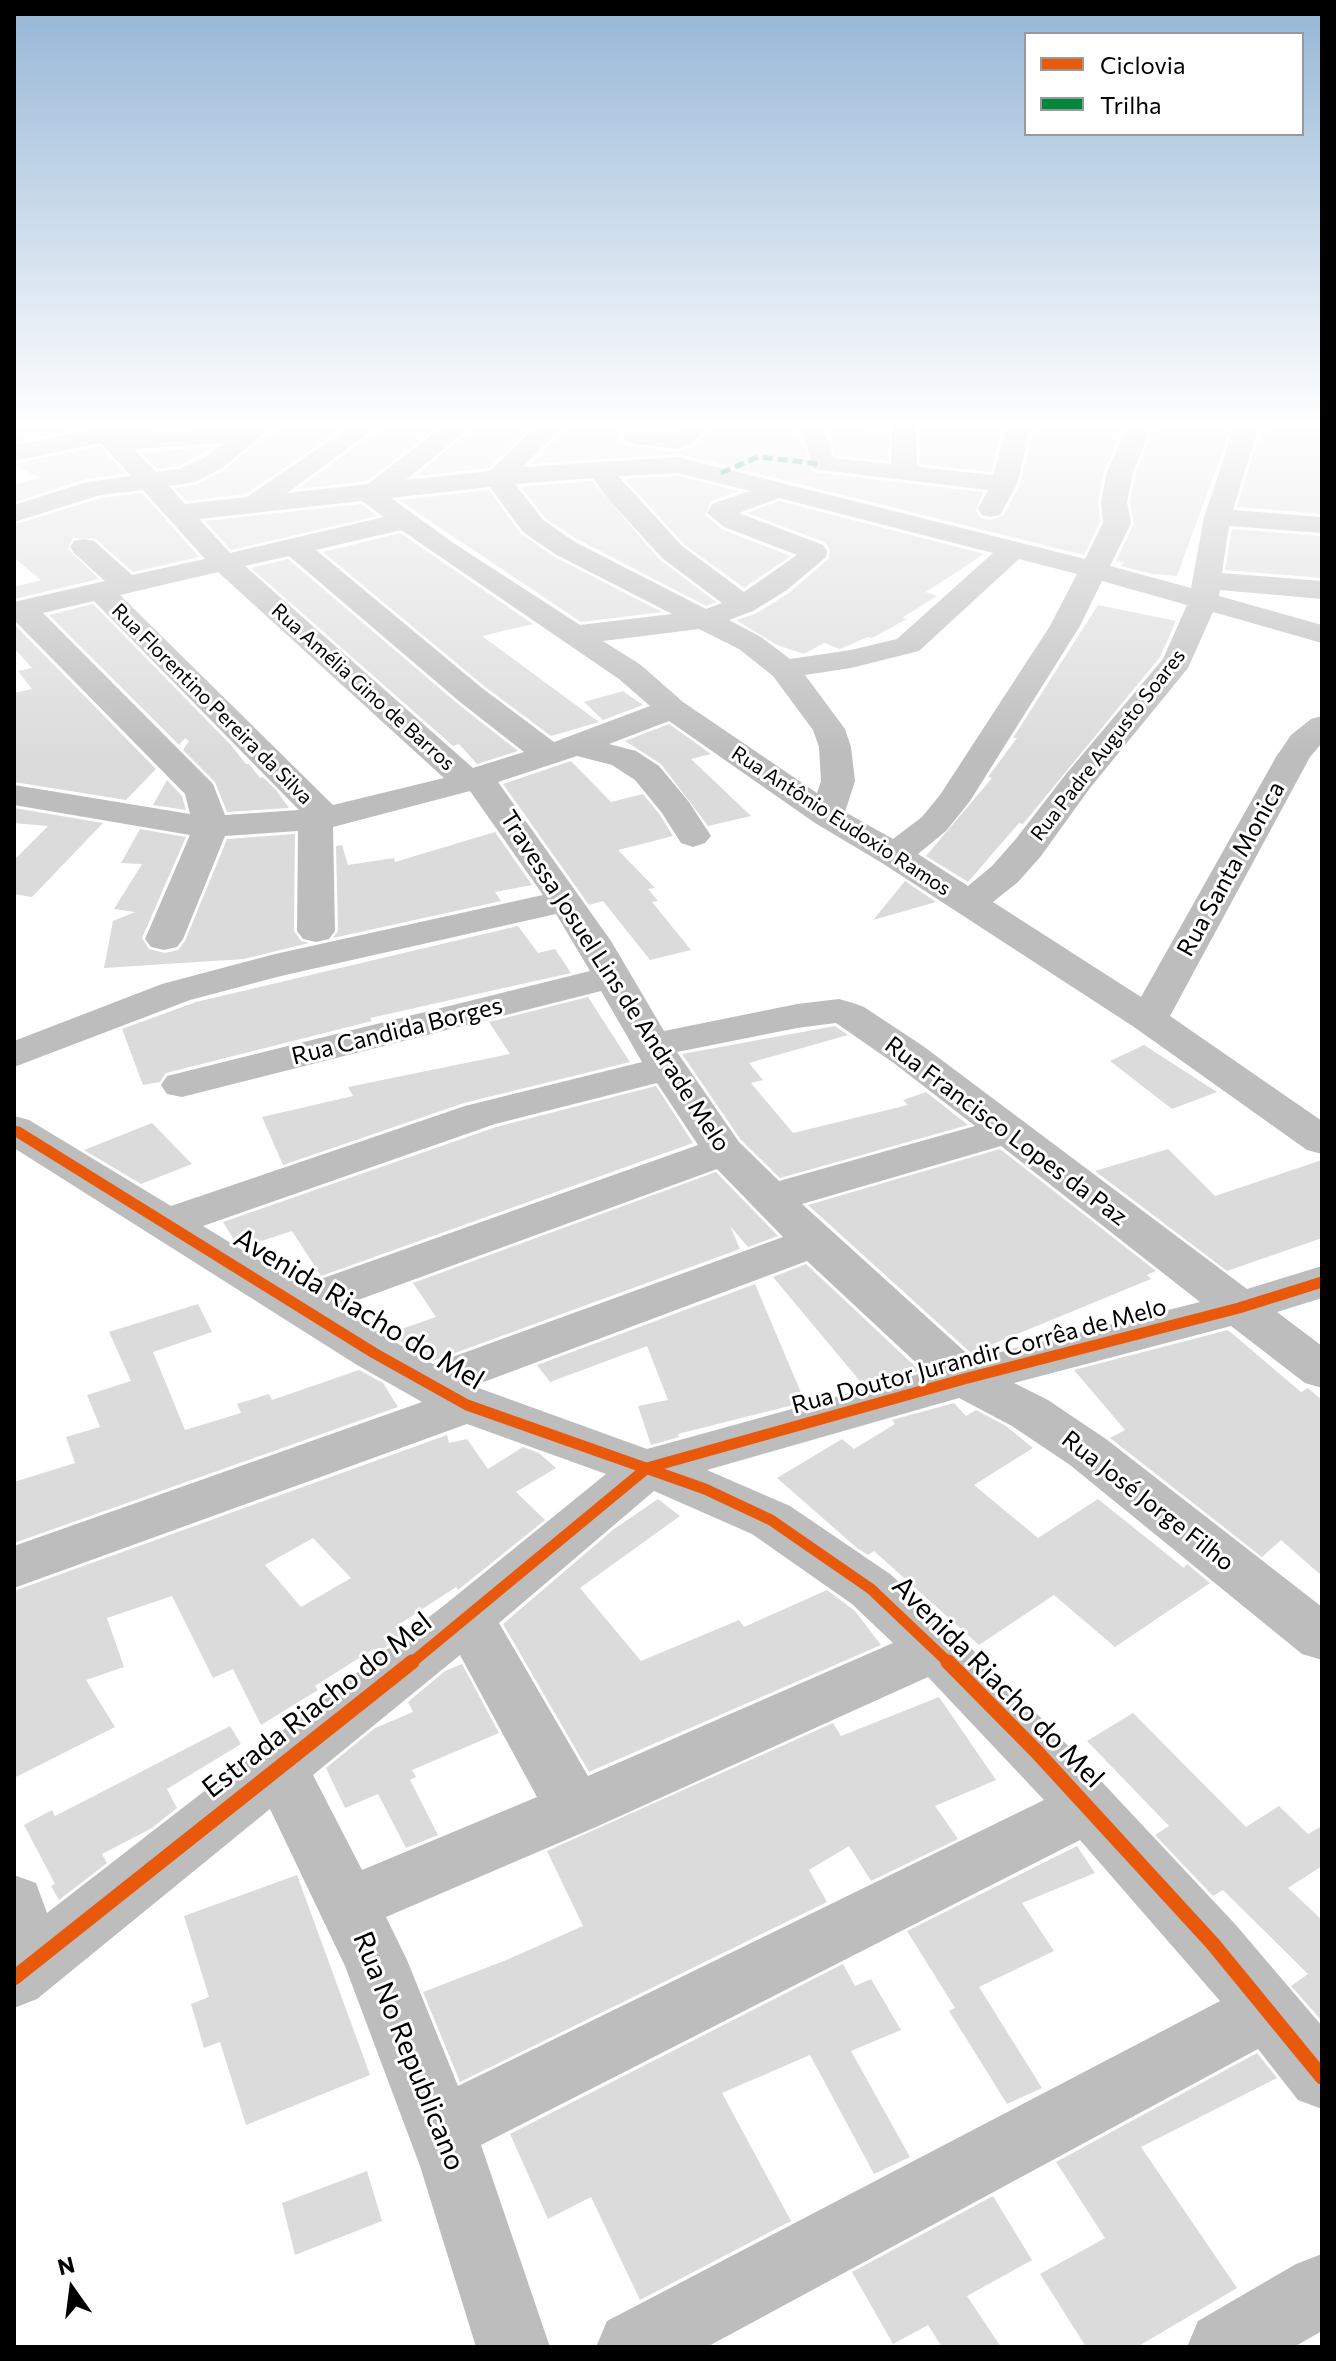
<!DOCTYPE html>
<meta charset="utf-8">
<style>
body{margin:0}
#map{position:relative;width:1336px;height:2361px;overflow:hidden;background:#fff;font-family:Commissioner,sans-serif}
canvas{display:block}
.frame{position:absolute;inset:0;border:16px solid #000;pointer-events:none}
.legend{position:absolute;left:1024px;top:32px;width:280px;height:104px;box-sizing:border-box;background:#fff;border:2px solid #999;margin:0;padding:10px 14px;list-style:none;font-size:24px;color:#000}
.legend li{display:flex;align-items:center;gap:16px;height:40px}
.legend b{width:40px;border:2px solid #999}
.north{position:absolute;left:32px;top:2249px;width:80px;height:80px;-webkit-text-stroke:6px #fff;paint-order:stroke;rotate:346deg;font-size:22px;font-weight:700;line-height:32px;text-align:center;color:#000}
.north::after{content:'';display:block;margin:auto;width:28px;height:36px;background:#000;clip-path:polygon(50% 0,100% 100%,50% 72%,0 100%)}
</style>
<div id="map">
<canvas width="1336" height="2361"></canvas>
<div class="frame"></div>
<ul class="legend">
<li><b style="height:10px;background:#e8590c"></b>Ciclovia</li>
<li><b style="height:10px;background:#00873e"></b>Trilha</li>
</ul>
<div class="north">N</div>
</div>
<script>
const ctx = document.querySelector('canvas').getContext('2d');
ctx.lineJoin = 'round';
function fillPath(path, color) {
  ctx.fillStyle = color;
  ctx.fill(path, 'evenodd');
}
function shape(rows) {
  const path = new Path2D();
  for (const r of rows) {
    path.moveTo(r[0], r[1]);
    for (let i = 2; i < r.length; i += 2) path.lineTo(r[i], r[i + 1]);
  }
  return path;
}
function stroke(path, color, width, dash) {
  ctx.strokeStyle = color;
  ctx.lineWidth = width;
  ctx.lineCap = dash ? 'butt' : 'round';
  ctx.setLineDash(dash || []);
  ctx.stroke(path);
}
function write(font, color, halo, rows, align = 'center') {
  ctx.font = font + ' Commissioner,sans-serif';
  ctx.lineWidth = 6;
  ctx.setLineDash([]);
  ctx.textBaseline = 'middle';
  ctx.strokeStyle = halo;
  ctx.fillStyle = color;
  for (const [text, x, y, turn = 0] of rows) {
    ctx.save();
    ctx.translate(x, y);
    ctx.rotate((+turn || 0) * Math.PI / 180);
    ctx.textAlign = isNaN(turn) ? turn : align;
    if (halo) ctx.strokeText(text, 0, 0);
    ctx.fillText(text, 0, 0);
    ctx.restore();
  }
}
const building = shape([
 [14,425,84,425,85,428,14,442],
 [278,425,347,425,246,494,186,501,175,488,196,485,223,471],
 [383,425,440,425,367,481,298,489],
 [476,425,534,425,489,468,416,476],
 [567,425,679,425,674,430,634,427,625,429,620,435,625,445,677,452,694,446,712,425,792,425,801,438,813,472,983,492,976,511,981,518,990,520,1003,516,1020,485,1034,425,1125,425,1104,471,1098,501,1100,522,1084,555,679,454,531,464],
 [824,425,869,425,870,430,889,430,888,461,835,455,831,436],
 [919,425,1004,425,991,472,920,464],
 [1155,425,1232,425,1177,576,1152,574,1121,566,1124,562,1116,561,1134,524,1130,502,1136,473],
 [1262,425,1322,428,1322,514,1237,507],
 [100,446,125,474,86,479,14,502,14,485,39,478,14,464],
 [214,447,179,466,157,469,141,452],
 [678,476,739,491,711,501,705,515,723,530,791,556,744,588,684,544,625,479],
 [592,481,660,560,716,602,706,606,577,539,545,518,521,487],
 [489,490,521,534,553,556,662,612,581,622,399,500],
 [142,493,199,557,133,572,96,539,73,538,68,549,99,579,14,599,14,587,41,580,14,558,14,525,101,498],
 [779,501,984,554,926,592,937,596,902,618,907,619,872,638,868,637,840,649,824,643,804,654,777,645,736,620,755,614,789,593,829,558,830,549,824,542,747,513],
 [361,504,377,516,231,550,205,521],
 [1232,529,1322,536,1322,578,1225,570],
 [400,533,533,624,482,636,599,722,551,736,484,686,323,552],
 [288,559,458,704,518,751,477,764,459,744,453,746,251,568],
 [93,604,230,744,246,764,249,764,260,778,263,777,276,790,289,808,227,812,215,782,183,750,189,741,185,738,179,745,49,615],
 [1098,605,1176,621,1160,657,1023,824,1019,823,968,882,926,856,992,778,988,777,1017,738,1013,738],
 [14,624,156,769,126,800,14,782,14,693,32,689,18,671,32,668,14,648],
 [623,691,643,705,603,720,584,702],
 [669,724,711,754,691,759,751,816,708,826,661,764,625,741],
 [571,761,611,802,643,794,660,815,673,836,618,850,655,888,648,889,658,901,652,902,691,950,650,960,603,901,589,905,503,784],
 [167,780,182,796,186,810,153,805],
 [14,808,103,823,32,897,14,894,14,860,48,826,14,823],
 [140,829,186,837,142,938,149,949,165,953,178,950,185,941,227,839,295,834,294,931,301,941,309,943,244,959,104,968,113,921,135,912,114,909,142,864,121,863],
 [495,832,532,885,495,892,501,901,333,938,338,931,336,846,342,845,348,865,394,858,395,862],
 [905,881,936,902,873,920],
 [518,926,538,953,555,949,571,973,370,1018,372,1021,166,1073,160,1082,143,1085,122,1029,196,1002],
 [588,997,630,1062,464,1103,283,1165,262,1117,353,1096,348,1087,510,1054,489,1022],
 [835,1026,848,1035,749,1063,763,1080,751,1083,793,1133,908,1105,903,1100,926,1092,968,1125,780,1178,741,1140,682,1054],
 [1144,1045,1217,1092,1172,1109,1110,1061],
 [656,1086,693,1143,321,1276,292,1231,243,1247,236,1243,223,1222,496,1127],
 [152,1123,192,1164,141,1184,84,1150],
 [1000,1149,1156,1271,1147,1275,1151,1279,971,1353,808,1205],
 [1168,1149,1215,1196,1322,1160,1322,1238,1227,1271,1095,1171],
 [716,1172,778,1236,748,1247,730,1226,740,1249,433,1361,400,1341,393,1332,436,1317,413,1283],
 [806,1264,920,1371,864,1386,773,1277],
 [755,1284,805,1402,678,1434,679,1437,651,1445,638,1406,668,1400,647,1346,550,1382,537,1365],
 [198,1304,212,1332,153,1352,185,1430,241,1413,237,1404,269,1394,272,1400,359,1370,383,1383,398,1407,14,1543,14,1482,75,1463,66,1437,100,1427,87,1395,131,1381,109,1332],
 [1228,1330,1301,1392,1308,1388,1322,1400,1322,1576,1281,1540,1262,1557,1110,1438,1125,1430,1074,1370],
 [954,1403,966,1416,976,1410,1006,1426,1033,1448,974,1485,1038,1538,1098,1499,1184,1568,1187,1564,1210,1583,1115,1647,1054,1595,979,1645,874,1551,868,1555,857,1548,777,1478,842,1439,854,1449,895,1424,892,1420],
 [447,1435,449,1443,467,1439,488,1469,523,1447,539,1453,556,1468,516,1492,545,1520,458,1590,456,1587,395,1627,402,1634,378,1653,374,1649,351,1663,315,1686,318,1690,261,1725,233,1669,213,1678,172,1596,107,1618,124,1667,86,1680,115,1727,14,1778,14,1591],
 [313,1538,351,1578,301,1607,265,1565],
 [658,1499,680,1516,580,1588,641,1661,739,1620,744,1627,827,1590,855,1611,881,1645,589,1772,503,1624,614,1529],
 [462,1664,499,1733,412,1770,416,1777,410,1780,438,1835,406,1848,378,1794,345,1808,326,1768,375,1728,413,1712,408,1702,445,1671],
 [939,1697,996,1780,935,1806,958,1839,871,1881,849,1846,809,1870,827,1902,460,2082,423,1992,504,1961,583,1926,547,1851,833,1723,841,1736],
 [1133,1713,1246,1827,1279,1806,1308,1834,1322,1826,1322,1866,1288,1888,1322,1920,1322,2021,1291,1986,1308,1974,1223,1890,1213,1896,1155,1835,1169,1826,1087,1741],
 [230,1726,241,1744,167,1789,177,1808,152,1828,102,1854,107,1863,59,1900,51,1886,55,1884,24,1825,52,1810,55,1816],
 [1077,1846,1095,1873,1022,1903,1054,1951,979,1987,1042,2088,1007,2104,949,2011,955,2008,907,1931],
 [297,1875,370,2075,246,2125,220,2042,204,2048,191,2004,209,1997,184,1916],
 [843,1964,855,1986,871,1979,901,2030,851,2051,910,2157,874,2174,810,2055,722,2093,791,2221,640,2300,591,2197,548,2219,510,2134],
 [1257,2053,1277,2078,1141,2147,1237,2288,1137,2347,1086,2347,1040,2274,1105,2238,1056,2162],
 [367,2171,382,2221,295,2255,282,2203],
 [993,2196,1032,2260,967,2296,1001,2347,942,2347,928,2325,893,2344,852,2272]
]);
const minor = shape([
 [87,425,164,425,161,430,151,433,275,425,222,468,195,482,169,486,185,504,247,497,352,425,380,425,287,493,368,484,445,425,473,425,406,480,490,471,538,425,564,425,523,467,678,457,1085,559,1103,523,1101,502,1107,472,1128,425,1152,425,1133,472,1127,502,1131,523,1110,566,1191,588,1204,517,1235,425,1259,425,1233,510,1322,517,1322,533,1229,526,1222,573,1322,581,1322,599,1220,590,1219,596,1322,625,1322,643,1213,612,1188,668,1090,788,1041,856,1018,882,993,902,1141,997,1276,757,1291,735,1311,719,1322,716,1322,743,1310,757,1170,1016,1322,1121,1322,1154,1307,1150,1134,1027,882,863,815,823,669,721,609,744,636,751,659,766,689,802,711,836,705,843,693,847,681,843,662,813,635,780,612,765,577,756,498,782,611,941,664,1031,797,1004,839,999,853,1003,864,1007,923,1046,1247,1289,1322,1266,1322,1298,1277,1312,1322,1346,1322,1388,1305,1383,1231,1326,1014,1383,1048,1400,1106,1439,1322,1607,1322,1660,1302,1654,1070,1465,1012,1426,959,1398,707,1470,790,1506,890,1574,956,1633,1057,1734,1235,1924,1322,2026,1322,2109,1298,2100,1258,2049,707,2347,596,2347,607,2321,1220,2001,1080,1840,481,2145,550,2347,476,2347,420,2166,345,1966,270,1809,37,1999,14,2008,14,1875,36,1883,47,1913,447,1603,606,1474,467,1424,14,1588,14,1546,422,1402,357,1365,14,1148,14,1116,29,1120,171,1206,465,1106,642,1062,601,991,182,1097,167,1094,161,1085,167,1076,590,971,556,914,281,976,190,1000,14,1067,14,1041,162,984,275,954,543,895,470,791,333,827,335,931,329,939,316,942,303,939,297,931,298,831,225,836,183,939,177,947,164,950,151,947,145,939,190,835,14,805,14,785,190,814,185,794,14,620,14,602,105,581,74,553,70,547,74,541,84,539,94,541,132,575,205,559,143,490,100,495,14,522,14,505,87,482,131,476,101,443,14,461,14,445,90,430,87,425],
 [223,443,204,458,180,469,156,472,134,449,223,443],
 [678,473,750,491,712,504,707,513,724,527,797,555,744,592,682,546,618,476,678,473],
 [593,478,608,499,662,558,722,603,706,609,575,542,543,520,515,484,593,478],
 [490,487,523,532,555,554,672,614,580,625,455,544,391,498,490,487],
 [779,498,993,553,897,639,851,650,790,659,761,637,729,620,753,611,787,590,826,557,827,551,823,545,739,513,779,498],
 [362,501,384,517,230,553,199,519,362,501],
 [401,530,619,679,650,706,554,742,482,688,316,550,401,530],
 [289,556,460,702,524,752,473,768,245,566,289,556],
 [1019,559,1077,574,1050,626,940,795,922,817,893,839,845,812,855,781,851,747,845,729,805,675,851,668,919,651,1019,559],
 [218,572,444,778,333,805,120,595,218,572],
 [1102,581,1187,605,1163,659,1066,774,1015,840,992,866,968,886,918,854,946,831,970,801,1080,626,1102,581],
 [94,601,299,810,225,815,213,784,43,613,94,601],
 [699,629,739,649,773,676,813,730,819,747,821,781,817,793,683,702,641,665,603,641,699,629],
 [836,1023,895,1064,975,1126,779,1181,739,1142,677,1052,797,1028,836,1023],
 [657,1083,698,1145,301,1286,203,1226,495,1124,657,1083],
 [1001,1146,1200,1302,973,1359,802,1204,1001,1146],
 [717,1169,783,1237,433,1364,336,1308,717,1169],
 [807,1261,926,1372,647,1449,473,1386,807,1261],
 [654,1491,752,1534,852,1604,893,1643,588,1776,499,1623,654,1491],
 [460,1655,537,1797,362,1870,313,1775,460,1655],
 [928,1677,1044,1800,458,2086,407,1960,386,1917,596,1827,928,1677],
 [683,425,709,425,692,444,677,449,635,444,626,442,623,437,626,432,635,430,675,433,683,425],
 [795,425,820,425,828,437,833,458,891,464,892,425,916,425,917,467,993,475,1007,425,1031,425,1017,484,1000,515,991,517,982,515,978,509,988,490,813,469,804,437,795,425],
 [1322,2254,1322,2331,1294,2347,1187,2347,1198,2321,1296,2264,1322,2254]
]);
const quiet = shape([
 [721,473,758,457,822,464]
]);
const cyclewayFar2 = shape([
 [14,1129,21,1134]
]);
const cyclewayFar1 = shape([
 [18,1132,374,1353,467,1405,705,1489,771,1520,871,1589,950,1664],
 [410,1664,647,1468,964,1379,1239,1308,1322,1282]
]);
const cycleway = shape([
 [948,1662,1036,1751,1213,1944,1322,2077],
 [14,1978,412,1662]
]);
const farStreetnames = [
 ["Rua Amélia Gino de Barros",363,687,42],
 ["Rua Florentino Pereira da Silva",212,704,45],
 ["Rua Padre Augusto Soares",1108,745,-52],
 ["Rua Antônio Eudoxio Ramos",841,821,33]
];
const streetNames = [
 ["Rua Santa Monica",1231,869,-61],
 ["Travessa Josuel Lins de Andrade Melo",615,981,57],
 ["Rua Candida Borges",397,1031,-14],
 ["Rua Francisco Lopes da Paz",1006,1131,37],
 ["Rua Doutor Jurandir Corrêa de Melo",979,1356,-15],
 ["Rua José Jorge Filho",1148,1501,38]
];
const nearStreetnames = [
 ["Avenida Riacho do Mel",359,1309,31],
 ["Avenida Riacho do Mel",998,1682,45],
 ["Estrada Riacho do Mel",317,1705,-38],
 ["Rua No Republicano",409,2051,68]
];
fillPath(building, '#dbdbdb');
fillPath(minor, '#bdbdbd');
stroke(quiet, '#00873e', 5, [10, 5]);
stroke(cyclewayFar2, '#e8590c', 8);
stroke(cyclewayFar1, '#e8590c', 11);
stroke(cycleway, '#e8590c', 15);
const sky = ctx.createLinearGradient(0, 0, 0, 756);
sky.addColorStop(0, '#95b6d6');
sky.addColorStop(0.56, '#fff');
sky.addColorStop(1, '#ffffff00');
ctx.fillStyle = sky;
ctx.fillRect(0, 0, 1336, 756);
write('20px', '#000', '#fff', farStreetnames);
write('24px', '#000', '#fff', streetNames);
write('28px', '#000', '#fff', nearStreetnames);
</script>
